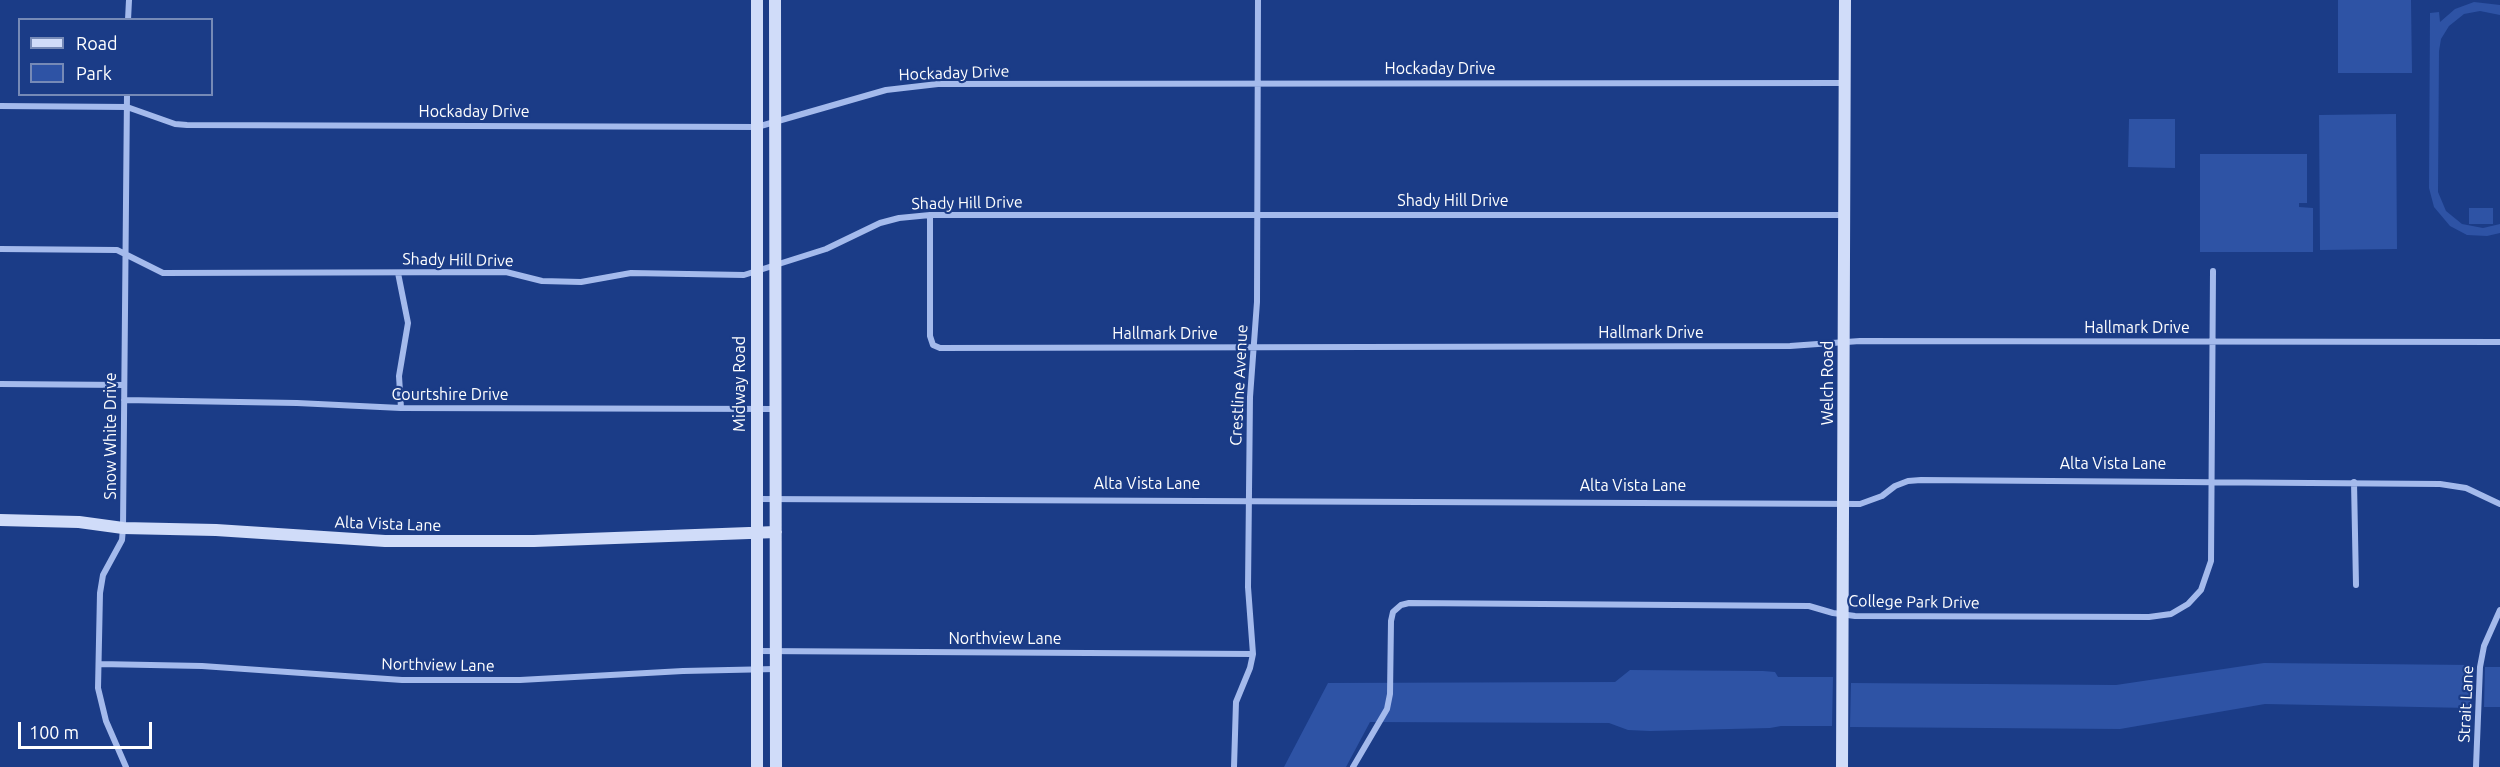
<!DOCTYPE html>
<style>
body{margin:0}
#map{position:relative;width:2500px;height:767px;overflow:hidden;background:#1b3c87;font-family:Ubuntu,sans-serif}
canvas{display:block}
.legend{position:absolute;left:18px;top:18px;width:195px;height:78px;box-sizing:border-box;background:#1b3c87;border:2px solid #768ab7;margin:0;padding:8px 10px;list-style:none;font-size:18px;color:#fff}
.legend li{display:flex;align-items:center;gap:12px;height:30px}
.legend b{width:30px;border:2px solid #768ab7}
.scale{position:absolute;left:18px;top:722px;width:134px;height:27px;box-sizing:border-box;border:3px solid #fff;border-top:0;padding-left:8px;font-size:18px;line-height:21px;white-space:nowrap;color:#fff;-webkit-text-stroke:4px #1b3c87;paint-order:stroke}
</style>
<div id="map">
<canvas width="2500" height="767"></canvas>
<ul class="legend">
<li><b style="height:8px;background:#d0dcf9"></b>Road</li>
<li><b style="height:16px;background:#2e53a5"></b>Park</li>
</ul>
<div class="scale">100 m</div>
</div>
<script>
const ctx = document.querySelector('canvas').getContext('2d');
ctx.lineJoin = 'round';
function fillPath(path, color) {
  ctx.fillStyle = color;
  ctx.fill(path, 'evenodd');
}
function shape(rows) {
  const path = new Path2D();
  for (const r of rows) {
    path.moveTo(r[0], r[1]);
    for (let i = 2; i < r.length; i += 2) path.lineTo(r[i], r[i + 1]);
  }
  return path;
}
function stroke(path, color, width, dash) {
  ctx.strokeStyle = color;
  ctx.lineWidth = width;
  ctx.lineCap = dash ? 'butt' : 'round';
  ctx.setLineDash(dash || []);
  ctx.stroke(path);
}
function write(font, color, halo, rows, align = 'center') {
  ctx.font = font + ' Ubuntu,sans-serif';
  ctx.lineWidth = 4.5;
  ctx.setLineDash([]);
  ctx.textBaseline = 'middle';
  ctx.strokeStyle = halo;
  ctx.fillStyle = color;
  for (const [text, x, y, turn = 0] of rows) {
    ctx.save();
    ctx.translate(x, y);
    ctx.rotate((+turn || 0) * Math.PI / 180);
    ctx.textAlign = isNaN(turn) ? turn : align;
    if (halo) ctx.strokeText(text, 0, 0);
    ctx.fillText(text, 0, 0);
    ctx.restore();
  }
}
const green = shape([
 [2338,0,2411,0,2412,73,2338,73],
 [2474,2,2500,5,2500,15,2480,11,2464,14,2449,26,2441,39,2439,51,2438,192,2446,211,2462,224,2483,228,2500,224,2500,233,2487,236,2467,235,2450,226,2434,207,2429,188,2430,13,2439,12,2440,22,2455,9],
 [2396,114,2397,249,2320,250,2319,115],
 [2129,119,2175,119,2175,168,2128,167],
 [2200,154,2307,154,2307,203,2299,203,2299,207,2313,208,2313,252,2200,252],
 [2469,208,2493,208,2493,224,2469,224],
 [2264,663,2473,665,2470,708,2265,704,2120,729,1850,727,1851,683,2116,685],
 [2485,667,2500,667,2500,707,2484,707],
 [1630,670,1763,671,1775,672,1778,677,1833,677,1832,726,1781,726,1770,728,1650,731,1628,730,1609,723,1370,722,1346,767,1284,767,1328,683,1615,682]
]);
const street = shape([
 [128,20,129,0],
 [0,106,127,107,175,124,187,125,757,127,886,90,938,84,1845,83],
 [930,215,930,336,933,345,940,348,1790,346,1860,341,2500,342],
 [0,249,117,250,163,273,506,272,542,281,581,282,631,273,744,275,826,249,880,223,899,218,930,215,1844,215],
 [398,273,408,323,399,376,401,408],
 [0,384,124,385],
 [124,400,297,403,401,408,776,409],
 [2354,482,2356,585],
 [757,499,1860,504,1882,496,1895,486,1908,481,1921,480,2440,484,2466,488,2500,504],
 [758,651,1253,654],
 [99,664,202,666,402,680,520,680,683,671,775,669],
 [126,767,106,721,98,688,100,593,103,575,122,540,123,528,127,94],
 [1234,767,1236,702,1250,668,1253,654,1248,587,1250,397,1257,302,1258,0],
 [1353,767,1387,709,1390,694,1391,621,1393,612,1401,605,1409,603,1809,606,1833,613,1855,616,2149,617,2171,614,2188,604,2201,590,2211,561,2213,271],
 [2476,767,2480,667,2484,646,2500,610]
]);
const secondary = shape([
 [757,0,757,767],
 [775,0,776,767],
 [0,520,79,522,123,528,216,530,385,541,534,541,776,532],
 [1842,767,1845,0]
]);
const streetNames = [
 ["Hockaday Drive",1440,69],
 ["Hockaday Drive",954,73,-2],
 ["Hockaday Drive",474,112],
 ["Shady Hill Drive",1453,201],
 ["Shady Hill Drive",967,203,-1],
 ["Shady Hill Drive",458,260,1],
 ["Hallmark Drive",2137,328],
 ["Hallmark Drive",1651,333],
 ["Hallmark Drive",1165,334],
 ["Welch Road",1828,383,-90],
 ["Midway Road",740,384,-90],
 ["Crestline Avenue",1239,385,-87],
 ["Courtshire Drive",450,395],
 ["Snow White Drive",111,436,-90],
 ["Alta Vista Lane",2113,464],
 ["Alta Vista Lane",1147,484],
 ["Alta Vista Lane",1633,486],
 ["Alta Vista Lane",388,524,2],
 ["College Park Drive",1914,602,1],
 ["Northview Lane",1005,639],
 ["Northview Lane",438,665,1],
 ["Strait Lane",2466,704,-87]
];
fillPath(green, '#2e53a5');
stroke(street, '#a4baec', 6);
stroke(secondary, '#d0dcf9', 12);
write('16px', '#fff', '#1b3c87', streetNames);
</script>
